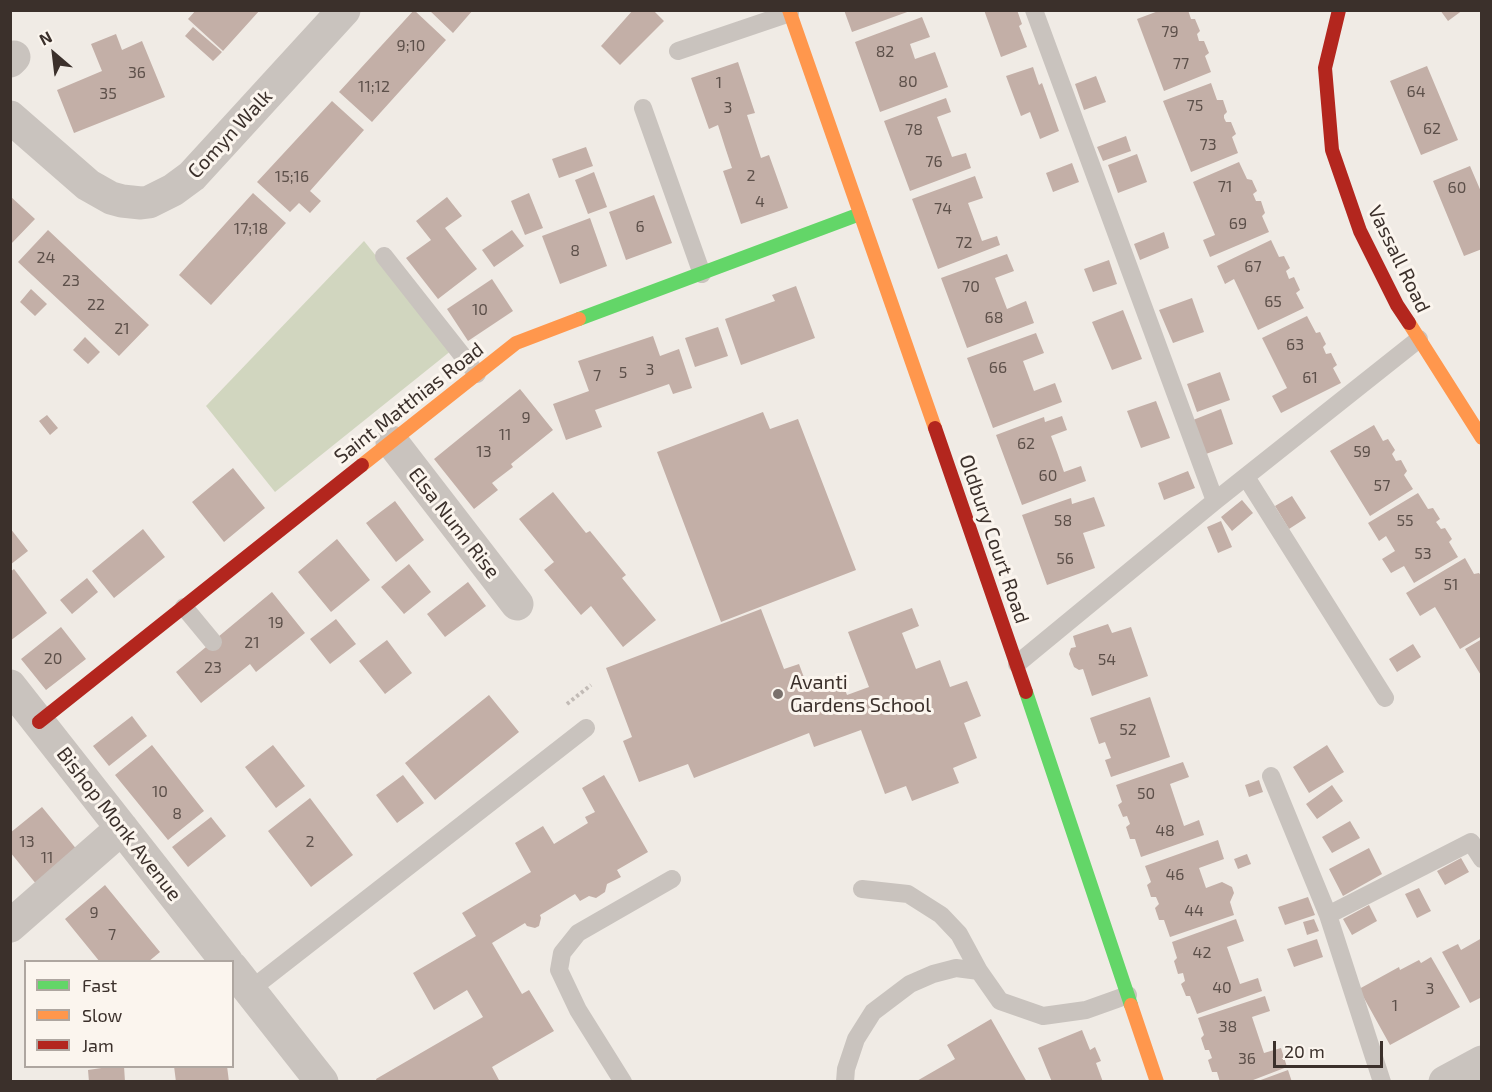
<!DOCTYPE html>
<style>
body{margin:0}
#map{position:relative;width:1492px;height:1092px;overflow:hidden;background:#f0ebe5;font-family:"Exo 2",sans-serif}
canvas{display:block}
.frame{position:absolute;inset:0;border:12px solid #3b302b;pointer-events:none}
.legend{position:absolute;left:24px;top:960px;width:210px;height:108px;box-sizing:border-box;background:#fbf5ee;border:2px solid #aea6a0;margin:0;padding:8px 10px;list-style:none;font-size:18px;color:#3b302b}
.legend li{display:flex;align-items:center;gap:12px;height:30px}
.legend b{width:30px;border:2px solid #aea6a0}
.north{position:absolute;left:24px;top:24px;width:60px;height:60px;-webkit-text-stroke:4px #fbf5ee;paint-order:stroke;rotate:332deg;font-size:16px;font-weight:700;line-height:24px;text-align:center;color:#3b302b}
.north::after{content:'';display:block;margin:auto;width:21px;height:27px;background:#3b302b;clip-path:polygon(50% 0,100% 100%,50% 72%,0 100%)}
.scale{position:absolute;left:1273px;top:1041px;width:110px;height:27px;box-sizing:border-box;border:3px solid #3b302b;border-top:0;padding-left:8px;font-size:18px;line-height:21px;white-space:nowrap;color:#3b302b;-webkit-text-stroke:4px #fbf5ee;paint-order:stroke}
</style>
<div id="map">
<canvas width="1492" height="1092"></canvas>
<div class="frame"></div>
<ul class="legend">
<li><b style="height:8px;background:#63d668"></b>Fast</li>
<li><b style="height:8px;background:#ff974d"></b>Slow</li>
<li><b style="height:8px;background:#b3261e"></b>Jam</li>
</ul>
<div class="north">N</div>
<div class="scale">20 m</div>
</div>
<script>
const ctx = document.querySelector('canvas').getContext('2d');
ctx.lineJoin = 'round';
function fill(path, color) {
  ctx.fillStyle = color;
  ctx.fill(path, 'evenodd');
}
function poly(rows) {
  const path = new Path2D();
  for (const r of rows) {
    path.moveTo(r[0], r[1]);
    for (let i = 2; i < r.length; i += 2) path.lineTo(r[i], r[i + 1]);
  }
  return path;
}
function trace(path, color, width, dash) {
  ctx.strokeStyle = color;
  ctx.lineWidth = width;
  ctx.lineCap = dash ? 'butt' : 'round';
  ctx.setLineDash(dash || []);
  ctx.stroke(path);
}
function label(font, color, halo, rows, align = 'center') {
  ctx.font = font + ' "Exo 2",sans-serif';
  ctx.lineWidth = 6;
  ctx.setLineDash([]);
  ctx.textBaseline = 'middle';
  ctx.strokeStyle = halo;
  ctx.fillStyle = color;
  for (const [text, x, y, turn = 0] of rows) {
    ctx.save();
    ctx.translate(x, y);
    ctx.rotate((+turn || 0) * Math.PI / 180);
    ctx.textAlign = isNaN(turn) ? turn : align;
    if (halo) ctx.strokeText(text, 0, 0);
    ctx.fillText(text, 0, 0);
    ctx.restore();
  }
}
fill(poly([
 [364,241,452,350,275,492,206,406]
]), '#d1d6bf');
fill(poly([
 [196,10,260,10,223,51,188,19],
 [414,10,446,40,372,122,339,92],
 [429,10,473,10,453,33],
 [633,10,653,10,664,21,620,65,601,46],
 [844,10,910,10,910,11,852,32],
 [984,10,1017,10,1022,24,1019,26,1027,47,1001,57],
 [1161,10,1188,10,1191,19,1195,19,1200,31,1197,34,1199,41,1204,41,1209,53,1205,56,1211,72,1164,91,1137,19],
 [1440,10,1463,10,1448,21],
 [922,17,930,37,910,44,915,59,935,52,948,87,880,112,855,42],
 [193,27,222,52,213,61,185,36],
 [116,34,122,50,142,41,165,97,74,133,57,90,102,71,91,44],
 [738,62,755,113,747,115,761,158,769,155,788,208,741,224,723,171,732,168,725,147,718,125,709,129,691,78],
 [1427,66,1458,140,1421,155,1390,81],
 [1033,67,1039,85,1042,83,1059,131,1040,139,1030,112,1021,116,1006,76],
 [1096,76,1106,102,1084,110,1075,84],
 [1211,83,1217,100,1223,100,1227,112,1224,115,1224,118,1226,122,1231,122,1236,134,1232,137,1238,153,1191,172,1163,101],
 [946,98,951,112,937,117,952,157,966,153,971,168,910,191,884,121],
 [332,101,364,130,310,191,321,201,310,213,299,203,290,212,257,182],
 [1126,136,1131,151,1103,161,1097,147],
 [586,147,593,166,559,178,552,159],
 [1137,154,1147,182,1118,193,1108,165],
 [1239,162,1247,179,1252,180,1257,191,1253,194,1256,201,1261,201,1265,213,1262,216,1269,232,1210,257,1203,240,1215,235,1193,182],
 [1072,163,1079,182,1053,192,1046,173],
 [1470,166,1482,194,1482,249,1464,256,1433,181],
 [594,172,607,207,588,214,575,180],
 [975,176,983,198,968,203,982,241,997,236,1000,245,938,269,912,199],
 [253,193,286,223,211,305,179,275],
 [529,193,543,228,525,235,511,201],
 [654,195,672,243,626,260,609,212],
 [10,196,35,219,10,245],
 [447,197,462,216,445,228,477,269,438,299,406,258,431,240,416,221],
 [590,218,607,266,560,284,542,236],
 [48,230,149,325,119,356,18,262],
 [512,230,524,246,494,267,482,250],
 [1164,232,1169,248,1140,260,1134,244],
 [1271,240,1279,257,1284,256,1290,268,1286,271,1289,279,1294,277,1300,290,1296,293,1304,308,1258,330,1234,279,1225,284,1217,266],
 [1007,254,1014,271,995,278,1007,309,1026,301,1034,323,967,348,941,278],
 [1109,260,1117,284,1093,292,1084,269],
 [492,279,513,311,468,341,447,309],
 [796,286,815,338,741,365,725,319,775,301,772,295],
 [31,289,47,304,35,316,20,302],
 [1192,298,1204,332,1173,343,1159,310],
 [1123,310,1142,359,1112,370,1092,322],
 [1307,316,1316,333,1320,332,1326,344,1323,347,1326,354,1331,353,1337,365,1333,368,1341,383,1281,413,1272,396,1287,388,1262,338],
 [718,327,728,356,695,367,685,338],
 [1036,333,1044,353,1023,361,1034,391,1055,383,1062,402,993,428,967,358],
 [653,336,660,356,679,349,692,388,673,394,669,384,595,410,602,427,566,440,553,404,589,391,578,361],
 [85,337,100,352,88,364,73,350],
 [1220,372,1230,400,1197,412,1187,384],
 [520,389,553,430,511,464,513,467,492,483,498,490,474,509,434,459],
 [1156,401,1170,438,1141,448,1127,411],
 [1221,409,1233,444,1206,454,1193,420],
 [763,412,770,429,798,419,856,570,721,622,657,452],
 [47,415,58,428,50,435,39,421],
 [1062,416,1067,430,1051,436,1057,452,1064,472,1081,466,1086,481,1022,505,996,435,1044,417,1045,422],
 [1374,425,1383,441,1388,439,1395,450,1392,454,1396,461,1401,460,1407,471,1404,475,1413,489,1370,516,1330,451],
 [233,468,265,508,224,542,192,502],
 [1188,471,1195,488,1164,500,1158,483],
 [553,492,586,533,590,531,626,575,622,578,656,620,623,647,591,606,581,615,544,570,554,562,519,519],
 [1418,493,1428,509,1433,508,1440,519,1436,522,1441,529,1445,528,1452,539,1449,542,1458,557,1414,583,1404,566,1391,573,1382,559,1395,551,1386,536,1379,541,1368,523],
 [1292,496,1306,518,1289,529,1275,506],
 [1094,497,1105,526,1083,533,1095,568,1047,585,1022,515,1071,498,1072,504],
 [1242,500,1253,513,1232,531,1221,517],
 [395,501,424,540,396,562,366,523],
 [1221,521,1232,547,1218,553,1207,527],
 [10,528,28,551,10,565],
 [143,529,165,557,114,598,92,571],
 [337,539,370,580,331,612,298,572],
 [1465,558,1474,574,1479,573,1482,577,1482,636,1460,649,1435,607,1420,616,1406,593],
 [409,564,431,592,404,614,381,587],
 [14,569,47,613,10,641,10,572],
 [87,578,98,592,72,614,60,600],
 [468,582,486,606,445,637,427,614],
 [272,592,305,633,256,672,250,664,201,703,176,672],
 [912,608,919,626,902,633,916,669,940,660,950,687,967,681,981,716,964,723,977,758,953,768,959,783,912,801,906,786,885,794,861,730,814,747,809,733,694,778,688,764,639,782,623,741,632,737,606,668,761,609,784,669,799,664,809,691,841,679,847,695,869,687,848,632],
 [336,619,356,644,330,664,310,639],
 [1108,624,1112,633,1131,627,1148,676,1092,696,1083,669,1079,670,1074,667,1069,654,1071,648,1076,647,1073,636],
 [61,627,86,659,46,690,21,659],
 [1482,639,1482,677,1465,649],
 [387,640,412,673,385,694,359,661],
 [1413,644,1421,657,1397,672,1389,659],
 [489,695,519,732,435,800,405,763],
 [1150,697,1170,757,1111,777,1105,760,1111,758,1105,742,1099,744,1090,718],
 [132,716,147,736,109,766,93,746],
 [152,745,204,811,168,840,115,775],
 [273,745,305,786,276,808,245,767],
 [1327,745,1344,772,1309,793,1293,767],
 [1183,762,1189,777,1170,784,1184,826,1199,820,1204,835,1141,857,1135,839,1130,839,1126,827,1130,824,1127,816,1123,817,1118,805,1122,802,1116,785],
 [403,775,424,803,397,823,376,795],
 [604,775,648,852,617,870,621,877,607,884,605,892,596,898,589,896,580,901,575,894,540,915,541,918,539,926,535,928,527,926,525,923,492,943,522,994,529,990,554,1031,492,1067,500,1082,377,1082,376,1079,483,1017,467,990,434,1010,413,973,476,936,462,913,531,872,515,843,543,826,554,844,588,823,585,817,595,812,582,788],
 [1259,780,1263,792,1249,797,1245,785],
 [1332,785,1343,801,1317,819,1306,804],
 [310,798,353,855,311,887,268,831],
 [42,807,78,851,37,885,10,852,10,833],
 [211,817,226,836,188,867,172,847],
 [1350,821,1360,838,1332,853,1322,837],
 [1218,840,1224,859,1199,868,1206,888,1222,882,1232,887,1234,893,1230,902,1234,915,1170,937,1164,920,1159,920,1155,908,1159,904,1156,897,1151,897,1147,885,1151,882,1145,866],
 [1369,848,1382,874,1343,896,1329,869],
 [1247,854,1251,864,1238,869,1234,859],
 [1461,858,1469,872,1445,885,1437,871],
 [105,885,160,952,148,962,100,962,65,919],
 [1419,888,1431,911,1417,918,1405,894],
 [1308,897,1315,915,1285,925,1278,907],
 [1369,905,1377,921,1352,935,1343,919],
 [1236,919,1244,941,1227,947,1240,984,1258,978,1262,991,1197,1014,1190,996,1186,996,1181,984,1185,981,1183,973,1178,974,1174,961,1177,958,1172,942],
 [1314,919,1319,931,1307,935,1303,922],
 [1482,938,1482,997,1470,1003,1442,952,1458,944,1461,950],
 [1317,939,1323,957,1294,967,1287,949],
 [1431,957,1460,1007,1390,1045,1359,989,1399,967,1400,970,1419,960,1421,963],
 [1265,996,1270,1011,1252,1017,1264,1053,1281,1048,1287,1067,1248,1082,1220,1082,1217,1072,1212,1072,1208,1060,1212,1058,1209,1050,1205,1050,1201,1038,1204,1035,1198,1018],
 [991,1019,1027,1082,915,1082,955,1059,947,1045],
 [1082,1030,1090,1050,1095,1047,1101,1061,1096,1063,1103,1082,1052,1082,1038,1048],
 [115,1066,124,1066,125,1082,89,1082,88,1070],
 [174,1066,227,1066,229,1082,176,1082],
 [1288,1070,1292,1082,1258,1082,1258,1081]
]), '#c3afa7');
trace(poly([
 [567,704,591,685]
]), '#c2bbb6', 4, [3, 3]);
trace(poly([
 [1034,10,1215,501],
 [678,51,790,13],
 [643,108,702,274],
 [384,256,477,374],
 [1246,477,1385,698],
 [184,607,213,642],
 [1017,664,1215,501,1419,339],
 [1271,776,1328,915,1382,1082],
 [862,889,908,894,941,915,959,934,979,971,1000,1001,1043,1016,1086,1010,1128,995],
 [1328,915,1471,842,1482,859],
 [250,990,586,728],
 [623,1082,578,1010,559,970,562,953,578,933,672,879],
 [845,1082,846,1069,856,1039,873,1012,910,984,933,974,956,968,979,971]
]), '#c9c3be', 18);
trace(poly([
 [10,61,14,57],
 [10,117,88,185,111,198,122,201,141,203,149,202,173,190,192,176,344,10],
 [392,442,517,604],
 [10,686,227,962],
 [10,926,122,828],
 [232,968,322,1082],
 [1445,1082,1482,1062]
]), '#c9c3be', 33);
trace(poly([
 [579,319,860,214],
 [1026,692,1131,1005]
]), '#63d668', 14);
trace(poly([
 [789,10,935,428],
 [1409,323,1482,438],
 [362,465,516,343,579,319],
 [1131,1005,1157,1082]
]), '#ff974d', 14);
trace(poly([
 [1339,10,1325,68,1332,150,1360,231,1397,305,1409,323],
 [935,428,1026,692],
 [39,722,362,465]
]), '#b3261e', 14);
for (const [x, y, r, color] of [
 [778,694,6,"#7a716c"]
]) {
  const dot = new Path2D();
  dot.arc(x, y, r, 0, 2 * Math.PI);
  ctx.fillStyle = color;
  ctx.fill(dot);
  trace(dot, '#fbf5ee', 2);
}
label('16px', '#5d504a', null, [
 ["79",1170,32],
 ["9;10",411,46],
 ["82",885,52],
 ["77",1181,64],
 ["36",137,73],
 ["80",908,82],
 ["1",719,83],
 ["11;12",374,87],
 ["64",1416,92],
 ["35",108,94],
 ["75",1195,106],
 ["3",728,108],
 ["62",1432,129],
 ["78",914,130],
 ["73",1208,145],
 ["76",934,162],
 ["2",751,176],
 ["15;16",292,177],
 ["71",1225,187],
 ["60",1457,188],
 ["4",760,202],
 ["74",943,209],
 ["69",1238,224],
 ["6",640,227],
 ["17;18",251,229],
 ["72",964,243],
 ["8",575,251],
 ["24",46,258],
 ["67",1253,267],
 ["23",71,281],
 ["70",971,287],
 ["65",1273,302],
 ["22",96,305],
 ["10",480,310],
 ["68",994,318],
 ["21",122,329],
 ["63",1295,345],
 ["66",998,368],
 ["3",650,370],
 ["5",623,373],
 ["7",597,376],
 ["61",1310,378],
 ["9",526,418],
 ["11",505,435],
 ["62",1026,444],
 ["13",484,452],
 ["59",1362,452],
 ["60",1048,476],
 ["57",1382,486],
 ["58",1063,521],
 ["55",1405,521],
 ["53",1423,554],
 ["56",1065,559],
 ["51",1451,585],
 ["19",276,623],
 ["21",252,643],
 ["20",53,659],
 ["54",1107,660],
 ["23",213,668],
 ["52",1128,730],
 ["10",160,792],
 ["50",1146,794],
 ["8",177,814],
 ["48",1165,831],
 ["13",27,842],
 ["2",310,842],
 ["11",47,858],
 ["46",1175,875],
 ["44",1194,911],
 ["9",94,913],
 ["7",112,935],
 ["42",1202,953],
 ["40",1222,988],
 ["3",1430,989],
 ["1",1395,1006],
 ["38",1228,1027],
 ["36",1247,1059]
]);
label('20px', '#3b302b', '#fbf5ee', [
 ["Comyn Walk",230,134,-47],
 ["Vassall Road",1399,259,64],
 ["Saint Matthias Road",409,403,-38],
 ["Elsa Nunn Rise",454,523,52],
 ["Oldbury Court Road",994,539,71],
 ["Bishop Monk Avenue",119,824,52]
]);
label('20px', '#3b302b', '#fbf5ee', [
 ["Avanti",790,682],
 ["Gardens School",790,705]
], 'left');
</script>
